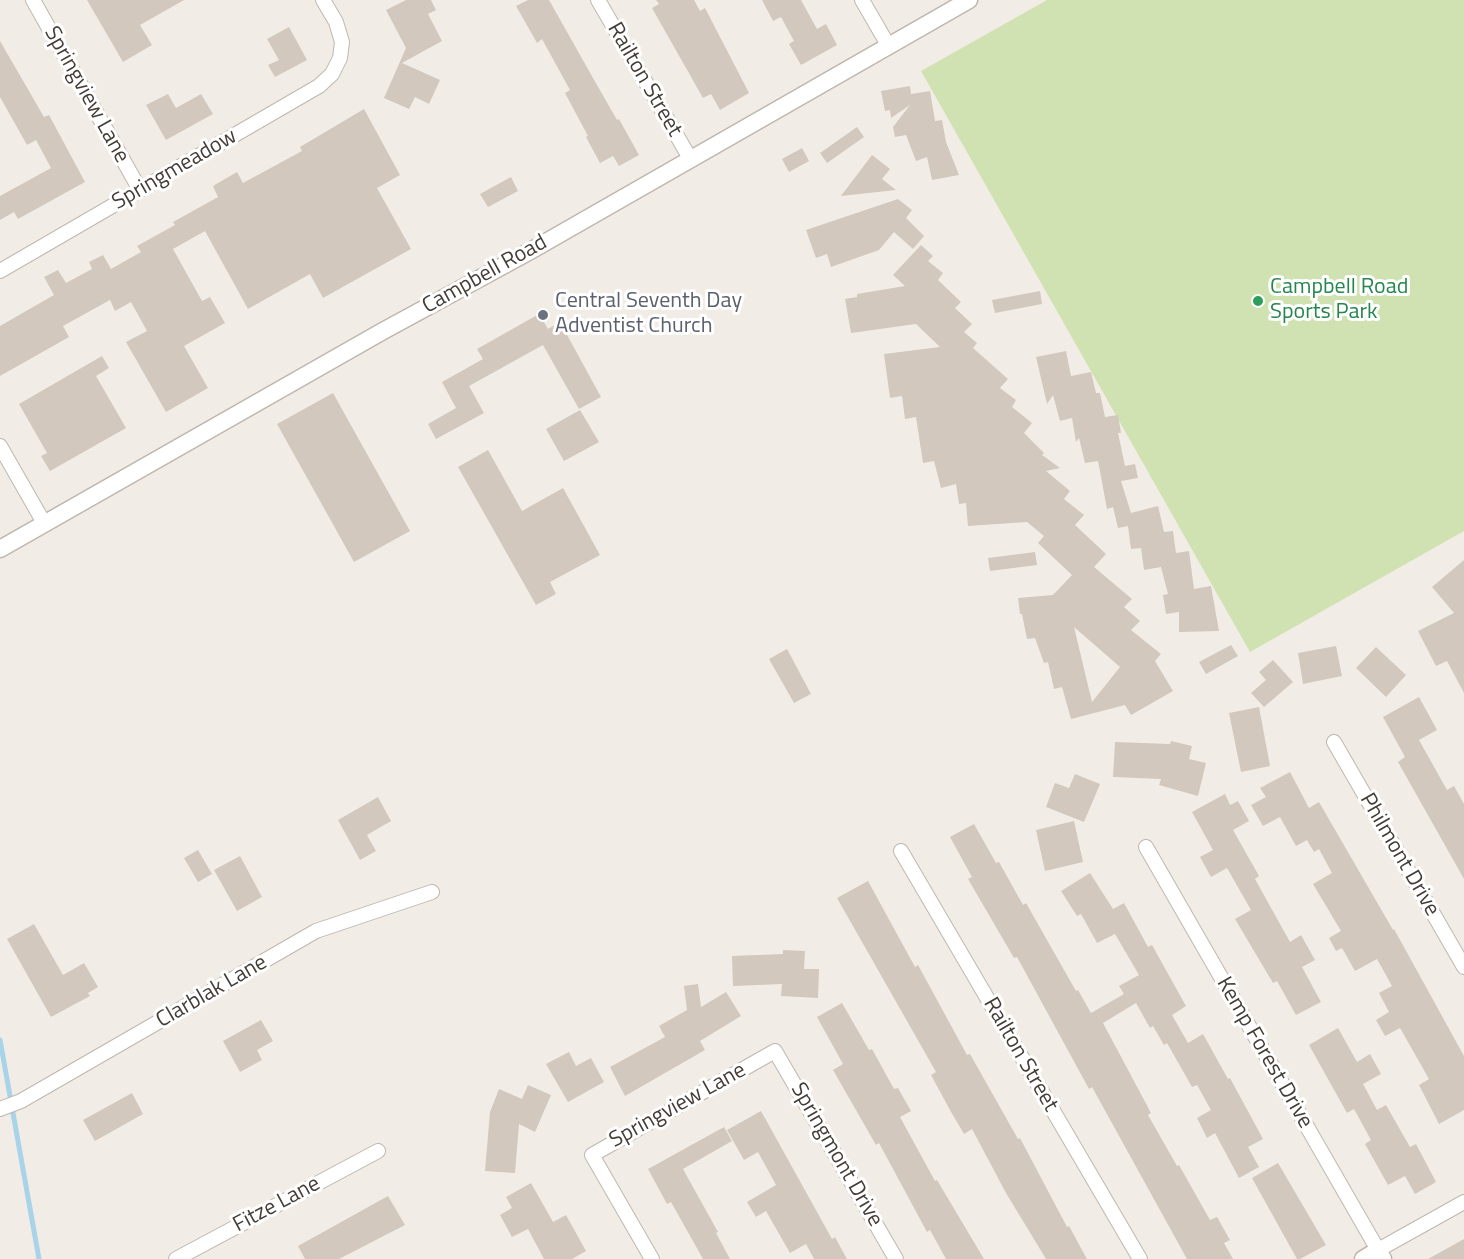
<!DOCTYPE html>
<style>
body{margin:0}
canvas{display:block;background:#f1ede6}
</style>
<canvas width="1464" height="1259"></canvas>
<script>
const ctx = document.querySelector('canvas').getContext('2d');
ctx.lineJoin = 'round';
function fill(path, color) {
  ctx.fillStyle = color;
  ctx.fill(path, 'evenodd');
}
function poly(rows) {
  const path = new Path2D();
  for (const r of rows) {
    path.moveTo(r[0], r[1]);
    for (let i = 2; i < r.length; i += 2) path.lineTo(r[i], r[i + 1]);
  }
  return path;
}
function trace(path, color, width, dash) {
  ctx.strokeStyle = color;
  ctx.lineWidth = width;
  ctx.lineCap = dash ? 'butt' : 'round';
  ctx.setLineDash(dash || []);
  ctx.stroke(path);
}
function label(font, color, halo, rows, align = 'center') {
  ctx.font = font + ' "Titillium Web",sans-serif';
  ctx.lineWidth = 6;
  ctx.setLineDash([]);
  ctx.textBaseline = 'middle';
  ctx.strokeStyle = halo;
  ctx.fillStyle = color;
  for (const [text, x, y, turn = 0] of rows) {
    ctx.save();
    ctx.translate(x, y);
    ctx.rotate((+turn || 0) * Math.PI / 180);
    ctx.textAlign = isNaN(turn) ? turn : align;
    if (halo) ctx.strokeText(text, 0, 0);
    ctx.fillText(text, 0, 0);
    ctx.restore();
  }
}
fill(poly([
 [1047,0,1464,0,1464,531,1250,652,921,71]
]), '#d0e2b2');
trace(poly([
 [0,1040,39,1259]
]), '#a8d3e9', 5);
fill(poly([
 [87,0,184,0,140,25,152,45,123,62],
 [406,0,431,0,436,10,428,14,442,41,402,63,440,80,429,104,415,97,409,109,384,98,406,48,386,10],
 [528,0,549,0,593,78,617,120,619,119,639,155,619,166,613,156,600,163,586,137,588,136,565,93,570,90,542,39,537,43,516,6],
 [656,0,694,0,700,11,705,8,749,93,720,110,711,94,703,98,652,8,659,4],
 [762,0,801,0,817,29,826,24,837,45,801,65,789,44,794,41,781,17,773,21],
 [289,27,307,60,275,77,268,65,279,60,267,39],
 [0,41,44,117,49,115,85,182,18,219,14,212,0,220,0,196,51,168,36,140,27,145,0,97],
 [910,86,911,94,930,91,935,121,942,120,946,142,959,175,932,180,927,157,916,161,906,135,895,137,893,127,910,105,891,118,890,110,885,111,881,91],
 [168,94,176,108,201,94,213,114,166,140,146,105],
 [364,109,400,175,377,188,411,249,323,298,310,274,248,309,205,231,173,249,202,301,210,297,225,323,184,346,208,388,166,412,126,342,147,331,131,302,115,311,110,300,63,326,69,337,0,376,0,326,54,295,44,277,58,270,66,283,92,269,89,262,103,255,111,269,141,252,137,246,175,225,173,222,218,197,213,186,237,172,243,183,302,151,300,147],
 [857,127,864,137,827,163,820,153],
 [802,148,809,161,789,172,782,159],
 [872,155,890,169,882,179,896,190,841,196],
 [511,177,518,191,488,207,480,194],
 [898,199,912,210,906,218,924,236,913,249,894,232,879,250,831,267,827,254,816,258,806,230],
 [921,245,933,256,928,261,943,273,938,280,961,302,955,308,972,324,964,332,977,343,973,348,1008,379,1000,388,1016,400,1012,407,1032,423,1024,433,1044,453,1042,455,1060,468,1046,471,1070,491,1064,499,1084,515,1075,525,1106,554,1094,567,1132,599,1124,607,1140,621,1131,630,1161,654,1155,661,1173,691,1131,715,1125,705,1071,719,1062,687,1054,689,1048,662,1044,663,1035,638,1027,639,1022,614,1020,614,1018,598,1053,595,1072,575,1038,543,1044,536,1027,522,968,526,966,503,959,504,956,484,941,488,934,461,923,463,916,417,905,419,902,396,890,398,884,354,940,347,916,324,851,333,845,299,857,297,857,294,905,286,893,275],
 [1074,627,1120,667,1092,702],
 [1040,291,1042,304,995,313,992,300],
 [539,314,548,329,560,322,601,397,579,409,543,345,469,386,484,413,436,439,428,424,456,408,442,382,483,359,477,349],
 [1066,351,1071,376,1091,372,1096,393,1100,393,1105,417,1118,415,1121,433,1118,433,1125,466,1135,464,1138,478,1121,481,1131,513,1158,506,1164,532,1173,531,1176,553,1189,551,1194,589,1211,586,1219,631,1179,632,1179,612,1166,614,1163,595,1168,594,1161,567,1144,570,1141,548,1131,549,1128,526,1118,528,1113,507,1107,509,1098,461,1085,463,1079,438,1076,442,1072,418,1060,421,1053,395,1047,404,1036,357],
 [102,356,109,368,96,376,126,428,50,471,41,456,47,453,19,404],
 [333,393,410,531,354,562,277,424],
 [580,410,599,442,564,461,546,429],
 [488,450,522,511,563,488,600,555,550,582,556,594,536,605,458,467],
 [1035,552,1037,565,990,571,988,558],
 [1464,560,1464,693,1447,661,1436,666,1418,631,1454,613,1432,587],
 [1231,645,1238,656,1206,674,1199,662],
 [1336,646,1342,676,1303,684,1298,653],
 [1376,647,1406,675,1386,697,1356,668],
 [787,649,811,694,794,703,769,659],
 [1273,660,1293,682,1264,707,1251,693,1266,680,1259,672],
 [1419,697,1437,730,1419,740,1447,790,1454,786,1464,804,1464,879,1398,762,1405,757,1383,717],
 [1259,707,1270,766,1241,772,1229,713],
 [1171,741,1192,746,1189,759,1206,763,1198,796,1159,785,1161,779,1113,777,1115,742,1170,744],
 [1290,772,1309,808,1319,802,1393,930,1394,929,1464,1056,1464,1110,1439,1124,1419,1085,1429,1079,1400,1028,1385,1036,1376,1020,1389,1012,1379,993,1392,986,1377,959,1355,971,1342,948,1336,951,1329,938,1341,931,1313,884,1332,873,1319,849,1314,852,1307,840,1296,846,1280,817,1263,826,1251,805,1266,797,1260,788],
 [1075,774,1100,784,1084,822,1046,807,1055,783,1069,788],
 [1225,794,1230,805,1238,801,1249,821,1233,830,1259,876,1255,879,1290,942,1301,935,1315,960,1302,967,1321,1002,1296,1015,1277,981,1273,983,1235,919,1251,910,1227,868,1211,877,1200,857,1213,850,1192,812],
 [378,797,391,821,367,835,376,851,360,860,338,820],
 [1074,821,1083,862,1045,871,1036,830],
 [974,824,996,863,999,862,1023,905,1026,903,1076,991,1078,990,1091,1013,1124,994,1119,986,1139,975,1115,934,1097,943,1081,914,1077,916,1061,891,1090,873,1113,909,1124,903,1148,947,1152,945,1186,1006,1172,1015,1188,1043,1203,1034,1228,1079,1230,1078,1263,1139,1248,1147,1259,1167,1239,1178,1215,1133,1207,1138,1197,1118,1211,1110,1197,1085,1192,1087,1167,1043,1164,1045,1153,1026,1150,1028,1136,1003,1103,1023,1151,1113,1148,1115,1177,1166,1179,1165,1210,1220,1217,1217,1230,1240,1224,1243,1233,1259,1187,1259,1092,1087,1089,1089,1017,957,1014,958,968,879,972,877,950,837],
 [198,850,212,874,198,882,184,858],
 [240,856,262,897,237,911,214,870],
 [868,881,915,967,918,965,967,1055,970,1054,1018,1139,1020,1138,1067,1227,1069,1226,1087,1259,1046,1259,1006,1193,972,1129,964,1134,950,1110,931,1075,936,1072,837,898],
 [34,924,63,975,84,963,98,987,88,993,90,996,51,1017,7,939],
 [783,950,805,951,804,969,819,969,818,998,781,996,782,984,733,986,732,956,783,954],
 [698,984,701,1007,726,992,741,1016,700,1041,705,1050,625,1096,610,1067,665,1037,659,1026,687,1010,684,986],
 [842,1003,869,1050,872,1049,894,1089,898,1088,911,1111,900,1117,935,1181,937,1180,984,1259,946,1259,930,1230,927,1232,879,1143,876,1145,833,1070,843,1064,817,1017],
 [261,1020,273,1041,257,1050,262,1060,240,1072,223,1041],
 [1338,1028,1357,1062,1370,1054,1381,1074,1363,1084,1377,1110,1386,1105,1410,1147,1416,1144,1436,1182,1415,1194,1405,1176,1388,1185,1365,1144,1371,1140,1354,1109,1347,1113,1309,1045],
 [569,1052,576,1066,591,1058,604,1082,568,1102,546,1064],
 [528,1085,551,1095,535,1132,519,1124,515,1173,485,1171,490,1112,499,1089,522,1099],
 [132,1093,143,1114,95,1141,83,1120],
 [761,1111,832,1239,835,1237,847,1259,814,1259,806,1244,790,1253,766,1211,756,1217,747,1202,776,1185,758,1152,744,1160,727,1130],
 [724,1127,732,1141,683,1169,718,1232,716,1233,730,1259,703,1259,671,1202,667,1204,648,1169],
 [1278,1163,1326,1245,1300,1259,1297,1259,1252,1178],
 [531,1183,553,1222,566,1215,586,1251,572,1259,544,1259,528,1229,512,1237,500,1215,512,1208,506,1197],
 [388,1196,405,1225,339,1259,305,1259,298,1246],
 [1464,1239,1464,1259,1428,1259]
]), '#d2c8bd');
const minor = poly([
 [33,0,140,190],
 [598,0,691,160],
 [862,0,888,45],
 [0,271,319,86,332,74,340,58,342,42,336,22,323,0],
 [0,446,44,523],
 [1334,742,1464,967],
 [1146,847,1378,1250,1464,1202],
 [901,851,1140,1259],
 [0,1109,21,1101,316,931,432,892],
 [176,1259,378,1151],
 [652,1259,592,1155,775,1051,896,1259]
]);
const tertiary = poly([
 [0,549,383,331,532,250,969,0],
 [1363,1259,1378,1250,1383,1259]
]);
trace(minor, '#bfb7ad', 16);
trace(tertiary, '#bfb7ad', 19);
trace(minor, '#fff', 14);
trace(tertiary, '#fff', 16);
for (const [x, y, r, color] of [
 [1258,301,6,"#2e9e5b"],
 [543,315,6,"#6b7280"]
]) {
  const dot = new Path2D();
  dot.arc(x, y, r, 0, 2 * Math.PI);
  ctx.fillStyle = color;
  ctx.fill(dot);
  trace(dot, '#fff', 2);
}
label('22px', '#433d36', '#fff', [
 ["Railton Street",644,80,60],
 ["Springview Lane",86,95,61],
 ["Springmeadow",175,170,-30],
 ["Campbell Road",485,275,-29],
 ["Philmont Drive",1399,855,60],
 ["Clarblak Lane",212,992,-30],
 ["Kemp Forest Drive",1264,1053,60],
 ["Railton Street",1020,1055,60],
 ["Springview Lane",678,1106,-29],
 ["Springmont Drive",836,1155,60],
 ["Fitze Lane",277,1205,-28]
]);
label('22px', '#27864d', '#fff', [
 ["Campbell Road",1270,288],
 ["Sports Park",1270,313]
], 'left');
label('22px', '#5b616d', '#fff', [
 ["Central Seventh Day",555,302],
 ["Adventist Church",555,327]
], 'left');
</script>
